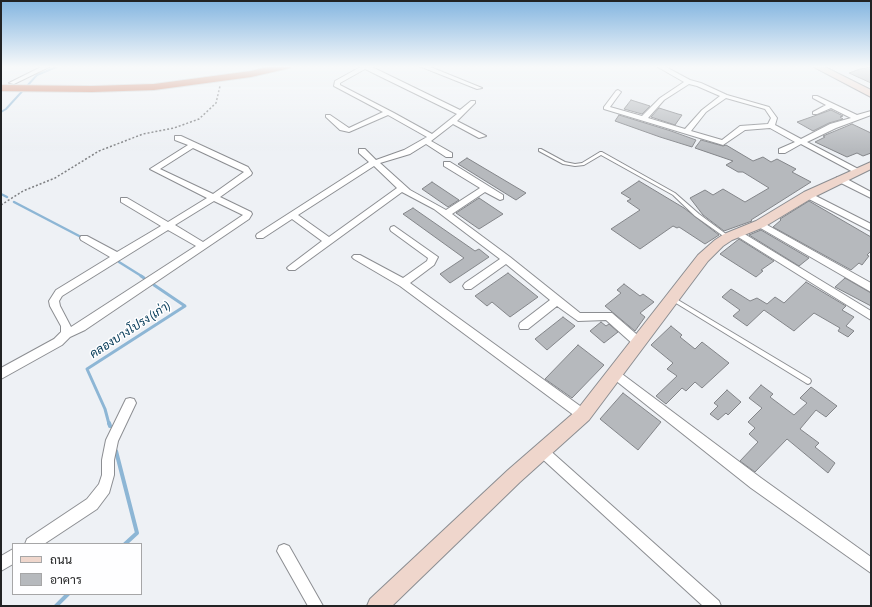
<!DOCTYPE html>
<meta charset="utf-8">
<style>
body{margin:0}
#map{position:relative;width:872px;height:607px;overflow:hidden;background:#eef1f5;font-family:"Asap Condensed",Sarabun,sans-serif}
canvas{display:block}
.frame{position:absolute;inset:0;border:2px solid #222324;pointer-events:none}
.legend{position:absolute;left:12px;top:543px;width:130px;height:52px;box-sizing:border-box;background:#fefeff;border:1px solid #a6a6a7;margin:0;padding:5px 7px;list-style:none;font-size:12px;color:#222324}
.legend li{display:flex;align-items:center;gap:8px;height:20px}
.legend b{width:20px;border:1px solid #a6a6a7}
</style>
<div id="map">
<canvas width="872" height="607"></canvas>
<div class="frame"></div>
<ul class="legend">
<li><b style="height:5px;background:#efd6cc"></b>ถนน</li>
<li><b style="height:11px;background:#b6b9bd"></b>อาคาร</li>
</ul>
</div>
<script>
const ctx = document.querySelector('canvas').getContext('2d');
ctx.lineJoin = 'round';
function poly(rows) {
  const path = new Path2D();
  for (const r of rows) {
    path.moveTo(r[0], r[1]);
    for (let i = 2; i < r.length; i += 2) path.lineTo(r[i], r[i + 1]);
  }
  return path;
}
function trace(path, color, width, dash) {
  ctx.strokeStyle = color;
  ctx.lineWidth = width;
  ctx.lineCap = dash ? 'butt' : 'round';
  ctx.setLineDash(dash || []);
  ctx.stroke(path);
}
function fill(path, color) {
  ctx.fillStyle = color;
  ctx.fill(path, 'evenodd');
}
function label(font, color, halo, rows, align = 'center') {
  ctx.font = font + ' "Asap Condensed",Sarabun,sans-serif';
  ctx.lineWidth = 3;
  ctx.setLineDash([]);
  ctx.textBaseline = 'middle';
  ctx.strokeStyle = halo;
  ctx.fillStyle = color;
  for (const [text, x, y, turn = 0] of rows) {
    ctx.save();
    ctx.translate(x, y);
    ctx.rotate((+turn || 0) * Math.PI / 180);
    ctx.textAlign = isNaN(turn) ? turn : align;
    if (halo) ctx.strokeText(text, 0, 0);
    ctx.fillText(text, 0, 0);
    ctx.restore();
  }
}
trace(poly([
 [1,112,6,109,37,75,59,66]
]), '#8db6d5', 2);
trace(poly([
 [1,194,7,197],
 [14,202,83,238],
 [119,262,143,277]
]), '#8db6d5', 2.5);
trace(poly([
 [141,276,144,278],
 [109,424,105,409,87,369,185,306,154,285]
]), '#8db6d5', 3);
trace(poly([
 [109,423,110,426],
 [116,451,137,533,125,544],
 [56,606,68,594]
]), '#8db6d5', 4);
const building = poly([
 [871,67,871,83,849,73,860,69,871,67],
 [631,100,650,106,642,114,624,109,631,100],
 [659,108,678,114,682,115,675,125,651,117,659,108],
 [831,110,843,116,840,117,843,119,829,123,813,131,797,122,831,110],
 [619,115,671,131,696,140,692,147,660,137,615,121,619,115],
 [852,124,871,133,871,153,863,156,857,153,847,157,815,142,825,137,823,136,852,124],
 [701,140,723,146,726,145,753,161,763,157,771,162,777,159,796,169,792,172,811,182,751,220,752,221,724,231,703,215,690,198,705,190,713,195,723,189,745,202,769,188,743,172,738,172,726,165,733,161,695,148,701,140],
 [467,158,526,193,516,200,458,164,467,158],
 [639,181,684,208,719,235,705,244,679,227,677,228,673,226,640,249,611,229,640,210,627,201,631,199,621,193,639,181],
 [432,182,459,200,448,207,422,189,432,182],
 [479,198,503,214,479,229,456,213,479,198],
 [809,201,871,237,871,251,867,255,869,256,862,265,859,263,851,270,773,227,781,220,780,219,809,201],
 [413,208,475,251,479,249,489,257,450,283,440,274,464,258,403,214,413,208],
 [761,230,809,258,799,266,749,235,761,230],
 [739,239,774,261,761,270,763,271,756,277,720,254,739,239],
 [508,273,538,297,510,317,492,302,487,306,475,296,508,273],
 [845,278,871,293,871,306,835,287,845,278],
 [806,282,846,306,842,310,854,317,846,326,854,331,848,337,838,331,840,328,814,313,794,331,764,310,747,326,733,316,740,310,722,297,731,289,750,301,757,298,767,304,775,297,784,303,806,282],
 [624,284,640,296,643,294,654,302,640,313,645,317,635,331,605,306,621,293,617,290,624,284],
 [563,317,575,326,547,350,535,339,563,317],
 [601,322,606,326,609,324,618,332,604,343,590,331,601,322],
 [671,326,682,335,680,337,695,349,702,342,729,363,702,388,695,382,686,391,682,388,666,404,656,396,677,376,667,369,673,363,651,345,671,326],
 [578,345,604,365,572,398,545,379,578,345],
 [761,385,773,394,770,397,794,415,807,403,800,398,811,387,837,406,826,417,816,410,800,429,819,443,815,447,835,463,828,473,787,439,755,472,740,461,758,442,749,434,755,428,748,422,762,408,749,398,761,385],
 [727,390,741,402,728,415,726,413,718,420,710,414,718,406,714,403,727,390],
 [623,393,661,422,638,450,600,419,623,393]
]);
fill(building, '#b6b9bd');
trace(building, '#838589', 1);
const lane = poly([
 [539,149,541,149,565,162,575,164,582,163,600,152,602,152,675,193,699,214,730,237,730,238,726,238,695,216,673,195,601,155,584,165,575,166,563,164,539,151,539,149],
 [673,297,810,379,811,381,810,383,808,384,806,383,671,300,671,298,673,297]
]);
const street = poly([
 [43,66,51,66,14,84,9,83,43,66],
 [362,66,370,66,460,110,471,101,475,101,475,103,457,121,486,136,479,138,453,124,431,141,452,153,452,157,446,157,426,144,410,154,380,163,410,190,446,210,480,188,444,166,444,162,450,162,503,195,503,199,500,200,485,192,452,214,510,257,580,313,612,313,642,339,643,342,642,345,638,346,634,345,606,320,578,321,557,306,528,329,520,329,519,326,520,323,550,300,506,264,471,289,465,289,463,286,465,283,500,259,434,209,402,192,295,270,289,270,287,268,289,266,322,241,292,219,263,238,257,238,256,236,257,234,369,162,359,153,359,149,365,149,376,160,404,150,427,137,388,115,349,132,340,130,326,117,326,115,330,115,349,128,383,112,334,86,335,81,362,66],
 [365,69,457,114,432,134,394,113,340,85,340,83,365,69],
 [374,166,397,188,329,237,298,215,374,166],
 [419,66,428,66,482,88,477,89,419,66],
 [656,66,664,66,690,80,701,83,727,95,769,107,777,118,775,125,801,139,830,124,851,118,831,108,817,114,813,114,813,112,826,105,813,98,813,96,817,96,857,115,871,111,871,115,836,128,807,142,862,171,861,173,855,173,801,144,785,153,779,153,779,149,795,142,770,128,745,130,723,145,604,109,604,107,616,91,618,90,621,92,610,107,642,116,660,98,684,82,656,66],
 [689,84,697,86,720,96,702,110,685,129,648,118,664,100,689,84],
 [726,98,765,109,771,118,768,124,740,126,722,140,691,131,706,112,726,98],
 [175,136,181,136,248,167,252,173,251,175,220,197,251,212,252,214,249,219,85,330,70,337,62,345,1,379,1,368,54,339,61,332,61,326,50,306,49,301,56,290,110,257,81,240,80,238,81,236,87,236,117,252,161,226,121,202,121,198,127,198,168,222,207,198,150,169,188,145,175,140,175,136],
 [193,148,242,171,244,172,213,194,160,169,193,148],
 [214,201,243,215,203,242,175,225,214,201],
 [168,230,196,246,71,327,60,306,59,301,62,296,168,230],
 [837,177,843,177,871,192,871,198,837,181,837,177],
 [808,192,871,224,871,231,805,197,805,193,808,192],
 [760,221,871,283,871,292,757,226,756,224,760,221],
 [394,226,438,257,434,265,410,283,587,411,589,415,587,419,583,421,579,419,400,286,354,259,352,257,354,255,360,255,403,278,427,261,428,258,391,231,390,229,391,227,394,226],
 [738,230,871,311,871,320,735,235,734,233,738,230],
 [614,368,761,478,871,557,871,573,751,488,610,376,608,373,610,370,614,368],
 [130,398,134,399,136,403,118,441,114,460,114,475,109,493,97,509,44,544,25,544,27,539,87,499,99,484,102,475,102,460,106,440,126,399,130,398],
 [542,445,546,447,719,601,721,606,703,606,538,455,536,451,538,447,542,445],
 [284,544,289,546,323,606,308,606,277,551,279,546,284,544],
 [13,549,13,564,1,571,1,556,13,549]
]);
const secondary = poly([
 [812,66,823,66,871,90,871,97,812,66],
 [871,162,871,169,812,198,764,227,732,240,723,246,708,261,589,420,520,482,392,606,367,606,370,599,508,470,577,410,698,255,715,240,724,234,756,221,804,192,871,162]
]);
const highway = poly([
 [271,66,291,66,290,68,251,77,154,90,92,92,1,91,1,85,92,86,154,84,251,71,271,66]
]);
trace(lane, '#8c8e92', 2);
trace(street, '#8c8e92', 2);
trace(secondary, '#8c8e92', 2);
trace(highway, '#cecfcf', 2);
trace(poly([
 [1,205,23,191,55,178,99,151,143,134,174,128,199,119,216,103,220,86]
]), '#7f8083', 1.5, [2, 2]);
fill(lane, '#fff');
fill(street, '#fff');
fill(secondary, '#efd6cc');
fill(highway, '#ca7556');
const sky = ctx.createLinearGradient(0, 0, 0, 151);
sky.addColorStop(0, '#83b5e0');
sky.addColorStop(0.44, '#f7f9fa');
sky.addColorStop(1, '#f7f9fa00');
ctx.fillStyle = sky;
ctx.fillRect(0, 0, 872, 151);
label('italic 12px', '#013755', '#fefeff', [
 ["คลองบางโปรง (เก่า)",130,330,-33]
]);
</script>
